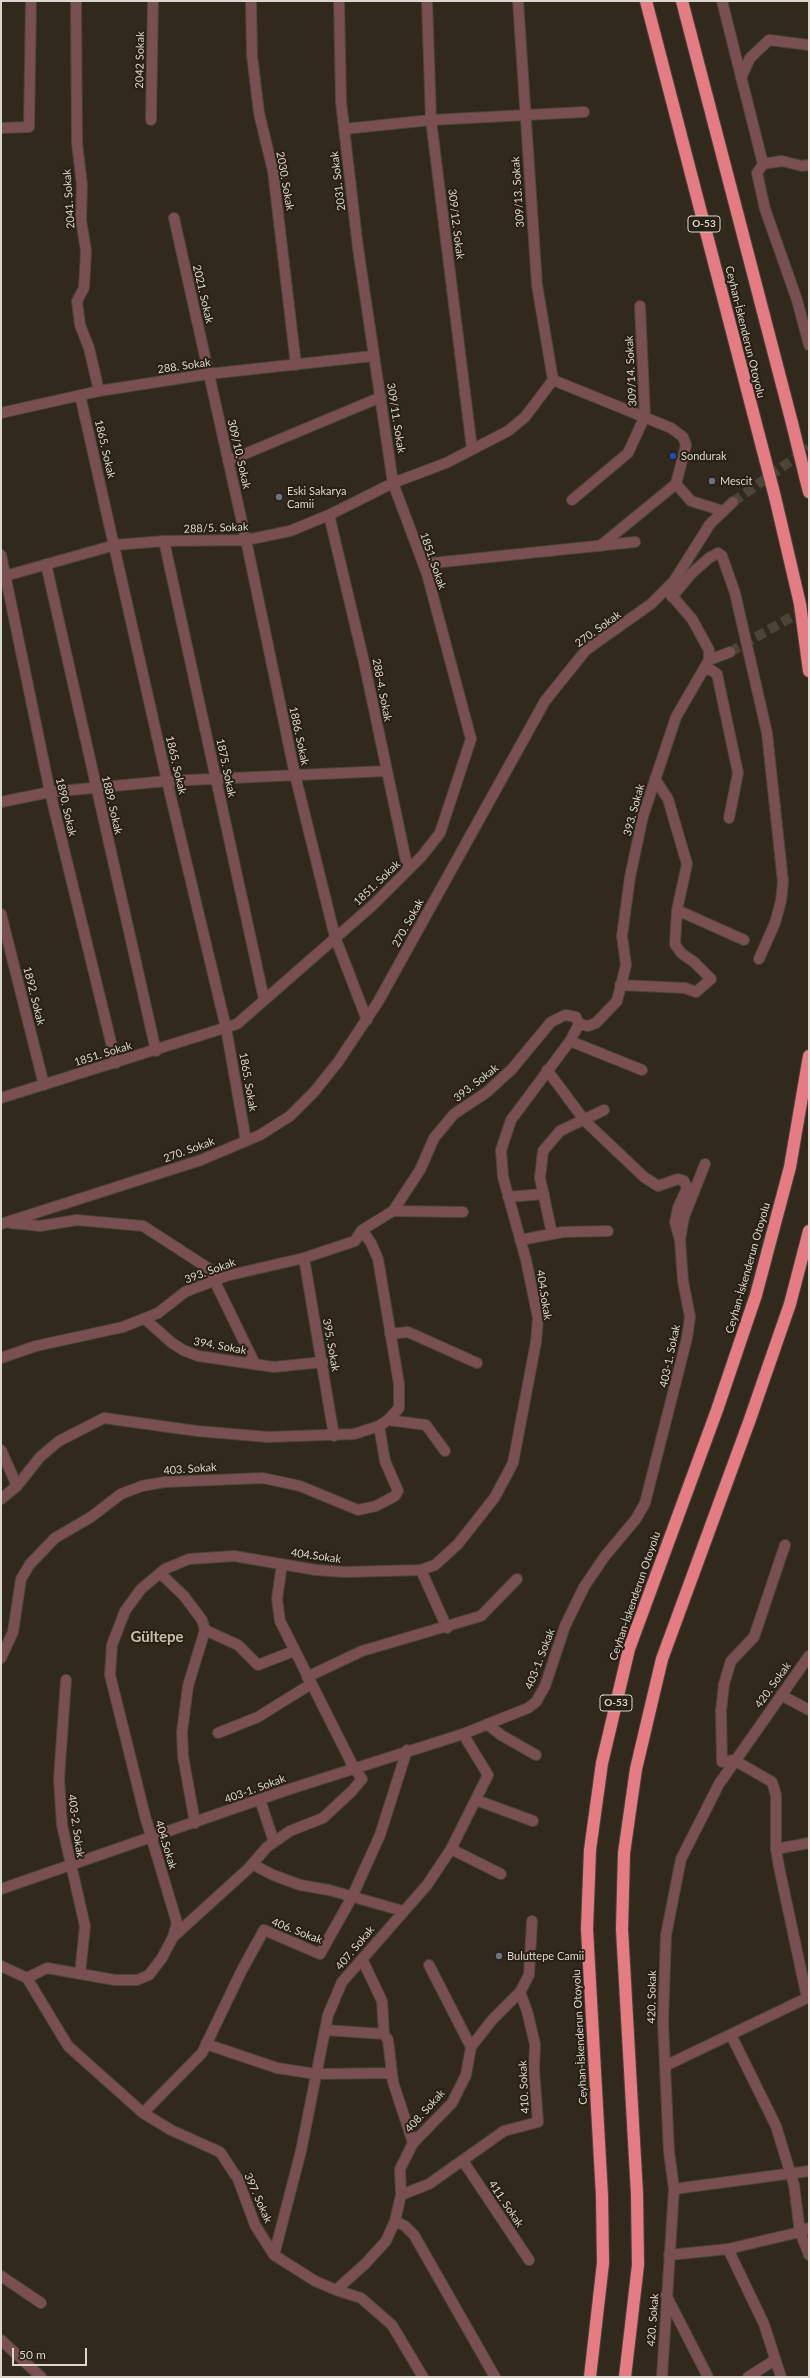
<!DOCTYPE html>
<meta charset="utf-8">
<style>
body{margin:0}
#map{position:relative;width:810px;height:2378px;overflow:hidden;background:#312a1c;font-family:Lato,sans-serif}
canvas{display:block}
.frame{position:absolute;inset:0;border:2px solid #dcd7ce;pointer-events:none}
.scale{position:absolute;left:12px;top:2348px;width:75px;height:18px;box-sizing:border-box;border:2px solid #dcd7ce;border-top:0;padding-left:5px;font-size:12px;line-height:14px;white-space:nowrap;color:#dcd7ce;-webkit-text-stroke:3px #272013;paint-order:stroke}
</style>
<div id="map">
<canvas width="810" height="2378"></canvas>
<div class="frame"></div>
<div class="scale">50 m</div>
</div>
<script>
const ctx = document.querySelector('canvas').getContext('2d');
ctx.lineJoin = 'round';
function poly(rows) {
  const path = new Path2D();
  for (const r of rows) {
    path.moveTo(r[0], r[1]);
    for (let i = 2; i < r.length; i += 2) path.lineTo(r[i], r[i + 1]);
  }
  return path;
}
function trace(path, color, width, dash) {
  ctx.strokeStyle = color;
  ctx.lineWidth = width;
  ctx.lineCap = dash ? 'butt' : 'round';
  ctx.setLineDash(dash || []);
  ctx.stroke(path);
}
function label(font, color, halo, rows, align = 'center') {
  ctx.font = font + ' Lato,sans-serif';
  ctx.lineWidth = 4;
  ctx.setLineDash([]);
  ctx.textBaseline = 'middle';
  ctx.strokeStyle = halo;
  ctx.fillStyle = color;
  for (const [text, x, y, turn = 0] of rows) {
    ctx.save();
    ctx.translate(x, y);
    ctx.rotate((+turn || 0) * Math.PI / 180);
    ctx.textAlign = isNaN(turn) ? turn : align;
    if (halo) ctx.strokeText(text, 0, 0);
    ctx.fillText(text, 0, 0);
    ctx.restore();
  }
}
trace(poly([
 [730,652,809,607]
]), '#4b4437', 10, [10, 5]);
trace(poly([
 [733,502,809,448]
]), '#4b4437', 10, [10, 5]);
const minor = poly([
 [76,1,77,143,82,185,81,220,86,251,84,288,77,301,80,325,89,348,99,391],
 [251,1,252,55,259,113,273,171,296,365],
 [427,1,431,120,472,449],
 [518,1,537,285,553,380,671,428,683,437,686,445,676,484,691,501,723,511],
 [722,1,763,164],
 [741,78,750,58,769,40,809,45],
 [151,120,153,1],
 [1,128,29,127,31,1],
 [344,129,431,120,584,112],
 [809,165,802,166,782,161,769,163,763,164,757,173,765,209,797,300,809,345],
 [174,218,246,540,295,775,335,937,367,1020],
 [80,395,167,781,226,1028,246,1141],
 [1,413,99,391,208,374,373,356],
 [228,461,381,397],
 [572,500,628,453,645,416,640,306],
 [329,515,364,662,408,870],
 [164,541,264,999],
 [600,546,676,484],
 [1,555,50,792,116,1063],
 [46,564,156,1051],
 [423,564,635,542],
 [5,576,115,545,164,541,246,540],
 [672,597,692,573,709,558,718,553,722,556,735,593,767,733,783,882,781,901,775,923,759,959],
 [709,660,730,652],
 [704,669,711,670,717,674,738,773,729,818],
 [1,802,50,792,167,781,386,771],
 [677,910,744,940],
 [1,914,44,1085],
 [620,985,685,988,696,992,711,979,694,962,681,953,675,944,677,910,687,864,668,799,655,779],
 [570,1041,642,1070],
 [547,1070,585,1121,644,1177,658,1186,678,1179,684,1181,687,1188,678,1208,675,1222,679,1237],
 [1,1098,237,1024,373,905,422,856,440,833,471,739,427,574,393,483,358,248,341,102,339,1],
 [508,1197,544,1194],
 [393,1211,463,1212],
 [552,1234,540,1178,543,1151,560,1131,604,1110],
 [520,1240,563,1232,608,1231],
 [304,1258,334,1436],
 [215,1282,255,1364],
 [145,1319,172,1343,183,1350,198,1356,274,1367,323,1362],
 [390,1334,408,1332,477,1363],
 [388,1420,426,1425,445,1451],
 [1,1450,17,1486],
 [421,1570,447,1628],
 [160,1573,184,1596,202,1620,205,1630,188,1686,182,1732,183,1756,195,1823],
 [205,1630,238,1645,258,1665,294,1651],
 [754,1637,731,1661,724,1684,721,1711,722,1762,734,1760,772,1782,776,1795,776,1849,779,1867,807,1998],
 [1,1658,13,1632,21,1579,30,1564,55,1538,91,1517,121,1494,142,1486,165,1482,263,1478,300,1486,358,1510,376,1506,395,1496,398,1491,385,1461,379,1426],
 [307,1677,362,1651,481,1616,517,1579],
 [66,1680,59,1779,62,1825,85,1926,80,1974],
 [781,1695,809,1710],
 [487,1724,501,1735,536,1755],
 [218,1733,258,1717,311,1684],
 [260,1800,274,1842],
 [476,1800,533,1821],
 [451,1849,501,1874],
 [776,1849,809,1843],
 [252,1864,273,1875,300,1885,329,1890,403,1911],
 [1,1889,287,1790,463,1734,528,1708,536,1702,545,1686,565,1626,584,1587,605,1556,636,1519,645,1503,687,1338,690,1317,683,1281,680,1240,684,1217,705,1164],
 [173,1937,249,1868,267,1847,290,1831,323,1818,352,1791,362,1779,354,1768,280,1621,277,1599,282,1564],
 [362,1959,382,2001,384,2034,388,2040,393,2082,413,2143],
 [429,1965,471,2047],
 [1,1966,27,1978,68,2046,143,2113,171,2130,220,2152,238,2179,255,2225,274,2255,315,2281,336,2290,361,2298,392,2325,423,2377],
 [325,2030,384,2034],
 [731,2035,776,2126,794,2185,800,2232,809,2255],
 [206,2044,277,2068,316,2074,391,2073],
 [665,2066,809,1997],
 [143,2113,202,2053,242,1970,264,1930,320,1954,352,1897,380,1835,407,1750],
 [463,2161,529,2260],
 [674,2189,809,2171],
 [401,2195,429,2184,504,2131,538,2122,534,2070,535,2044,527,2011,520,1992],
 [395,2221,405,2226,414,2235,495,2377],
 [728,2249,764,2324,781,2377],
 [274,2255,301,2151,328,2015,342,1982,427,1885,451,1849,488,1775,463,1734],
 [669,2255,728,2249,800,2232,809,2228],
 [1,2276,41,2303],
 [336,2290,365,2264,386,2241,395,2221,401,2195,400,2169,413,2143,452,2103,466,2075,471,2047,492,2020,520,1992,529,1975,532,1921],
 [666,2295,708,2377],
 [1,2340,41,2377],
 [662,2377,674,2189,669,2152,665,2066,663,2022,666,1935,681,1859,719,1784,809,1656],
 [748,2377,775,2360]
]);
const tertiary = poly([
 [246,540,290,531,329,515,393,483,446,463,508,431,525,417,553,380],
 [11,1223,40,1226,77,1220,143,1226,211,1270,215,1282],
 [1,1224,201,1160,260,1135,290,1116,314,1092,338,1062,378,1002,545,701,586,650,651,604,674,581,710,524,733,502],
 [1,1358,36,1346,123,1327,158,1313,185,1292,226,1276,304,1258,355,1241,362,1230,393,1211,420,1170,434,1138,454,1114,487,1092,512,1069,551,1022,565,1015,576,1017,579,1024,588,1026,596,1023,617,1001,626,965,622,936,630,877,643,816,676,717,709,660,709,650,692,619,666,589],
 [1,1499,17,1486,40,1457,59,1441,104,1418,197,1431,268,1437,354,1434,379,1426,388,1420,399,1408,399,1384,378,1259,371,1243,362,1230],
 [754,1637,785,1545],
 [27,1978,47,1968,115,1980,137,1980,149,1975,162,1958,173,1937,177,1923,145,1816,110,1675,112,1645,125,1611,141,1589,165,1569,189,1559,234,1556,316,1570,345,1572,421,1570,435,1565,458,1544,495,1497,513,1463,536,1342,538,1318,526,1260,503,1177,501,1150,511,1120,570,1041,579,1024]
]);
const motorway = poly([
 [646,1,762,447],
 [682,1,792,423],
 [805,476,809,492],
 [775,497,800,604,809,671],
 [590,2377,603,2263,602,2196,587,1929,590,1850,602,1763,629,1649,717,1410,756,1295,790,1167,809,1056],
 [625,2377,638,2265,637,2194,622,1929,624,1853,636,1769,662,1659,749,1422,790,1304,809,1231]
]);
trace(minor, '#4c4638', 12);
trace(tertiary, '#4c4638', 12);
trace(motorway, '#4c4638', 14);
trace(minor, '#7a4f51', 10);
trace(tertiary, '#7a4f51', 10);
trace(motorway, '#e57c84', 12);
const motorwayBridge = poly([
 [792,423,805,476],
 [762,447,775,497]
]);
trace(motorwayBridge, '#4c4638', 14, []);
trace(motorwayBridge, '#e57c84', 12);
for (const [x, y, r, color] of [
 [673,456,4,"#1a4fb4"],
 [712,481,4,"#6b7280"],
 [279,497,4,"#6b7280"],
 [499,1956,4,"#6b7280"]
]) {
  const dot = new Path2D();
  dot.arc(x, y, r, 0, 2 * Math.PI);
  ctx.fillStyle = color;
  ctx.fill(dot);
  trace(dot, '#272013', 1.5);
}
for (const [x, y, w] of [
 [704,224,32],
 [616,1703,32]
]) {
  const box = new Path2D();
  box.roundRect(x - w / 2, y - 8, w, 16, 3);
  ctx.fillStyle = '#272013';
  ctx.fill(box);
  trace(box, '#dcd7ce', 1);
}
label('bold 10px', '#dcd7ce', null, [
 ["O-53",704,224],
 ["O-53",616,1703]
]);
label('11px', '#dcd7ce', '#272013', [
 ["2042 Sokak",140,60,-89],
 ["2030. Sokak",285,181,80],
 ["2031. Sokak",338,181,-97],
 ["309/13. Sokak",518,192,-94],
 ["2041. Sokak",69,199,-94],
 ["309/12. Sokak",456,224,83],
 ["2021. Sokak",203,294,77],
 ["Ceyhan-İskenderun Otoyolu",745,332,76],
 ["288. Sokak",184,366,-8],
 ["309/14. Sokak",631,371,-93],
 ["309/11. Sokak",396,418,81],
 ["1865. Sokak",105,449,77],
 ["309/10. Sokak",239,454,77],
 ["288/5. Sokak",216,528,-2],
 ["1851. Sokak",433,561,71],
 ["270. Sokak",598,629,-36],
 ["288-4. Sokak",382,690,79],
 ["1886. Sokak",299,736,78],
 ["1865. Sokak",176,765,77],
 ["1875. Sokak",226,768,78],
 ["1889. Sokak",112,805,77],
 ["1890. Sokak",66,807,77],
 ["393. Sokak",634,810,-75],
 ["1851. Sokak",377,883,-44],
 ["270. Sokak",408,923,-61],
 ["1892. Sokak",34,996,76],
 ["1851. Sokak",103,1054,-17],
 ["1865. Sokak",248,1082,80],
 ["393. Sokak",476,1083,-38],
 ["270. Sokak",189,1150,-20],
 ["Ceyhan-İskenderun Otoyolu",748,1268,-74],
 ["393. Sokak",210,1271,-20],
 ["404.Sokak",544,1295,81],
 ["395. Sokak",331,1345,80],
 ["394. Sokak",220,1346,10],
 ["403-1. Sokak",670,1356,-78],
 ["403. Sokak",190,1469,-4],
 ["404.Sokak",316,1556,8],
 ["Ceyhan-İskenderun Otoyolu",635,1596,-71],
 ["403-1. Sokak",540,1659,-69],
 ["420. Sokak",773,1685,-54],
 ["403-1. Sokak",255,1789,-20],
 ["403-2. Sokak",76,1826,82],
 ["404.Sokak",166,1845,73],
 ["406. Sokak",297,1931,21],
 ["407. Sokak",355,1948,-50],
 ["420. Sokak",652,1997,-89],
 ["Ceyhan-İskenderun Otoyolu",580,2037,-93],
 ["410. Sokak",524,2087,-93],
 ["408. Sokak",425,2111,-48],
 ["397. Sokak",258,2198,66],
 ["411. Sokak",506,2204,56],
 ["420. Sokak",653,2320,-86]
]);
label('11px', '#dcd7ce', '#272013', [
 ["Sondurak",681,456],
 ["Mescit",720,481],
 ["Eski Sakarya",287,491],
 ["Camii",287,504],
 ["Buluttepe Camii",507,1956]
], 'left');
label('bold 15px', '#c8bead', '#272013', [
 ["Gültepe",157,1637]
]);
</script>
